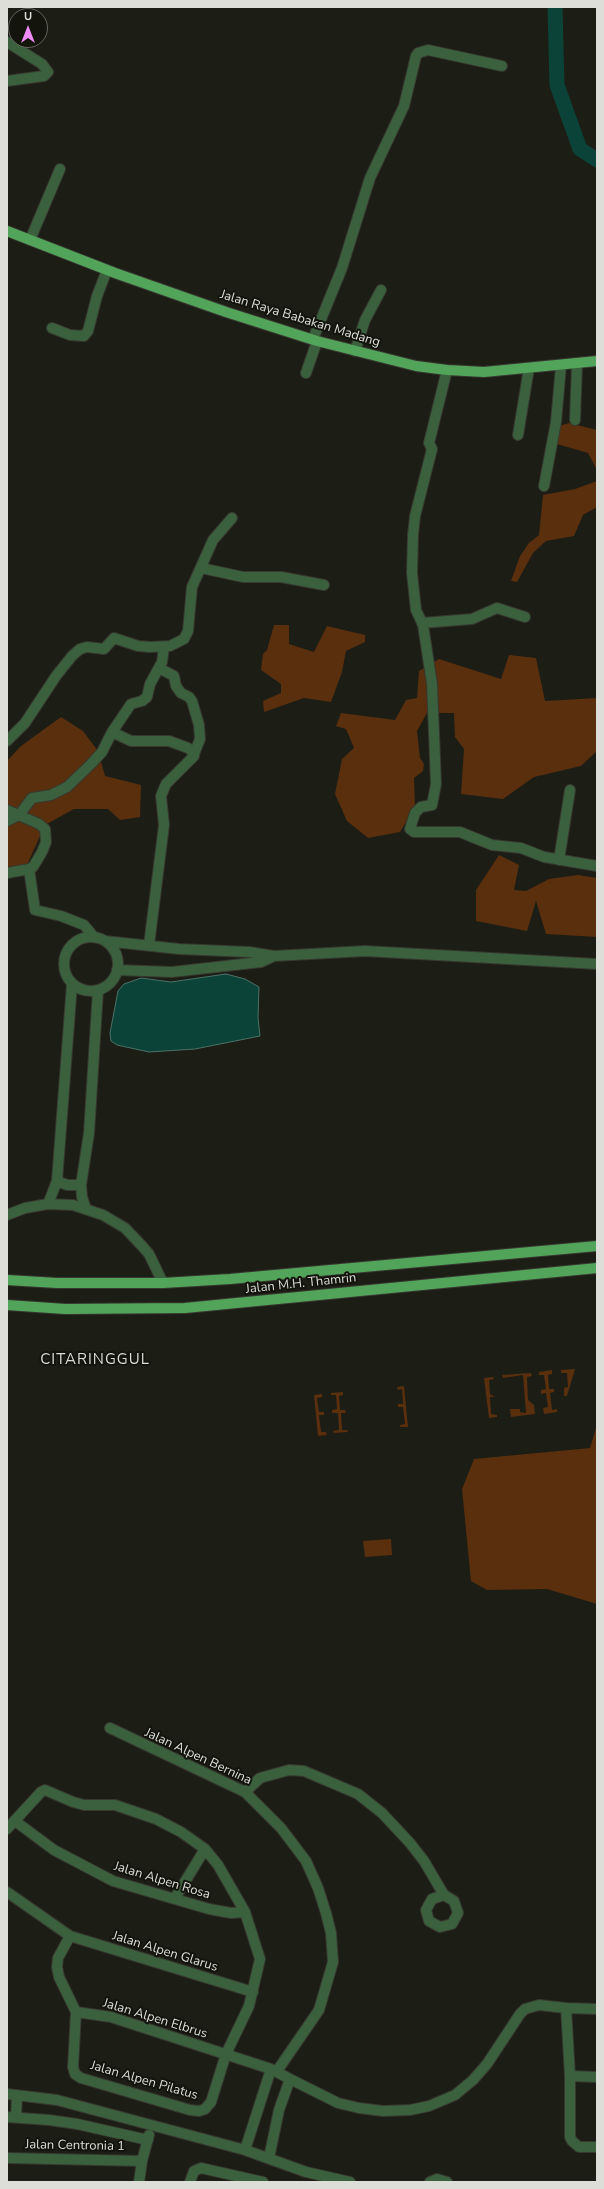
<!DOCTYPE html>
<style>
body{margin:0}
#map{position:relative;width:604px;height:2189px;overflow:hidden;background:#1c1d15;font-family:"Nunito Sans",sans-serif}
canvas{display:block}
.frame{position:absolute;inset:0;border:8px solid #ddded8;pointer-events:none}
.north{position:absolute;left:8px;top:8px;width:40px;height:40px;box-sizing:border-box;background:#13140c;border:1px solid #64655e;border-radius:50%;rotate:0deg;font-size:11px;font-weight:700;line-height:16px;text-align:center;color:#ddded8}
.north::after{content:'';display:block;margin:auto;width:14px;height:18px;background:#ef8bf7;clip-path:polygon(50% 0,100% 100%,50% 72%,0 100%)}
</style>
<div id="map">
<canvas width="604" height="2189"></canvas>
<div class="frame"></div>
<div class="north">U</div>
</div>
<script>
const ctx = document.querySelector('canvas').getContext('2d');
ctx.lineJoin = 'round';
function fill(path, color) {
  ctx.fillStyle = color;
  ctx.fill(path, 'evenodd');
}
function poly(rows) {
  const path = new Path2D();
  for (const r of rows) {
    if (r.length === 3) {
      path.moveTo(r[0] + r[2], r[1]);
      path.arc(r[0], r[1], r[2], 0, 2 * Math.PI);
      continue;
    }
    path.moveTo(r[0], r[1]);
    for (let i = 2; i < r.length; i += 2) path.lineTo(r[i], r[i + 1]);
  }
  return path;
}
function trace(path, color, width, dash) {
  ctx.strokeStyle = color;
  ctx.lineWidth = width;
  ctx.lineCap = dash ? 'butt' : 'round';
  ctx.setLineDash(dash || []);
  ctx.stroke(path);
}
function label(font, color, halo, rows, align = 'center') {
  ctx.font = font + ' "Nunito Sans",sans-serif';
  ctx.lineWidth = 4;
  ctx.setLineDash([]);
  ctx.textBaseline = 'middle';
  ctx.strokeStyle = halo;
  ctx.fillStyle = color;
  for (const [text, x, y, turn = 0] of rows) {
    ctx.save();
    ctx.translate(x, y);
    ctx.rotate((+turn || 0) * Math.PI / 180);
    ctx.textAlign = isNaN(turn) ? turn : align;
    if (halo) ctx.strokeText(text, 0, 0);
    ctx.fillText(text, 0, 0);
    ctx.restore();
  }
}
fill(poly([
 [569,423,597,430,597,470,588,453,557,444,559,426],
 [597,481,597,507,583,515,574,536,546,541,533,553,517,582,511,581,520,556,529,543,539,535,543,495,575,489],
 [274,625,289,625,289,644,314,652,327,626,365,635,365,642,346,651,342,672,331,702,304,698,264,712,263,701,281,693,281,684,261,670,263,654,267,650],
 [509,655,536,658,545,701,597,698,597,751,581,766,534,777,503,799,461,794,464,749,455,737,454,713,427,713,417,731,420,758,424,764,423,771,414,778,415,807,400,832,368,838,347,821,335,794,342,759,354,748,346,729,336,726,341,713,395,720,406,700,417,698,419,671,439,659,501,679],
 [61,717,83,731,98,751,105,776,141,785,140,817,120,820,108,809,74,809,45,825,27,865,12,870,7,867,7,761,21,746],
 [499,855,519,865,514,890,526,891,549,879,578,875,597,878,597,937,546,934,536,901,527,931,476,921,476,890],
 [575,1369,567,1396,564,1396,564,1388,568,1387,567,1373,561,1373,561,1370],
 [552,1370,552,1374,548,1375,549,1389,554,1389,554,1392,550,1393,552,1410,557,1409,557,1412,544,1414,543,1408,548,1407,546,1393,541,1394,541,1390,546,1389,544,1375,539,1375,539,1372],
 [531,1373,532,1376,527,1377,528,1400,534,1405,535,1414,511,1417,510,1409,520,1409,520,1412,526,1413,523,1375,503,1378,502,1375],
 [493,1377,494,1379,489,1380,490,1394,495,1397,490,1397,491,1414,497,1415,497,1417,489,1418,484,1378],
 [404,1386,408,1427,400,1427,400,1425,405,1424,403,1407,398,1407,398,1404,403,1404,402,1389,398,1390,397,1387],
 [343,1392,343,1395,339,1396,340,1410,345,1410,346,1413,341,1413,342,1430,347,1430,348,1432,334,1433,333,1431,339,1430,338,1413,332,1413,332,1410,337,1409,336,1395,331,1395,331,1393],
 [322,1394,322,1397,317,1398,319,1412,324,1412,324,1415,319,1415,321,1432,326,1432,327,1435,318,1436,314,1395],
 [597,1425,597,1604,547,1589,487,1590,471,1581,462,1489,474,1459,590,1448],
 [391,1539,392,1555,365,1557,363,1541]
]), '#592f0e');
const water = poly([
 [226,974,245,979,259,987,258,1018,260,1036,195,1049,149,1052,117,1045,111,1041,110,1033,118,991,124,984,141,978,171,982,226,974]
]);
fill(water, '#0c4338');
trace(water, '#4b7268', 1);
trace(poly([
 [555,7,557,85,580,149,597,160]
]), '#0c4338', 15);
const minor = poly([
 [7,42,42,64,48,72,44,76,7,81],
 [30,240,60,169],
 [52,328,70,335,84,336,88,331,97,296,107,270],
 [313,339,342,268,370,178,404,106,416,56,418,53,428,50,502,66],
 [355,351,365,320,381,290],
 [447,370,429,443,432,449,415,516,413,535,412,573,416,610,423,625,432,684,436,784,432,805,421,807,415,813,410,829,414,832,460,832,492,845,521,848,544,857,597,866],
 [306,373,317,341],
 [575,420,577,364],
 [518,435,529,368],
 [544,486,556,422,561,366],
 [201,568,243,577,281,577,324,585],
 [422,623,472,619,497,608,525,617],
 [159,668,174,676,176,686,181,693,189,697,192,701,199,725,200,739,194,754],
 [112,732,131,741,169,741,188,748,194,753,194,756,166,784,161,796,164,825,149,945],
 [7,741,25,723,56,676,72,656,80,649,87,647,104,649,114,638,138,646,150,647,170,646,184,639,188,631,192,587,213,540,232,518],
 [7,810,39,824,45,829,46,842,42,852,33,867,29,869,35,910,61,916,84,925,94,937],
 [7,821,19,815,32,798,51,795,67,787,91,764,102,752,112,732,131,704,142,701,147,697,150,684,162,662,164,647],
 [559,860,570,790],
 [7,873,29,869],
 [91,964,27],
 [105,941,179,949,249,952,274,956,365,951,597,964],
 [117,970,172,972,261,962,274,956],
 [57,1181,67,1185,81,1185],
 [48,1204,57,1181,72,984],
 [86,1209,82,1197,81,1185,89,1133,98,990],
 [7,1215,25,1208,48,1204,73,1205,103,1215,125,1228,143,1247,149,1254,163,1283],
 [110,1728,245,1792,281,1828,306,1861,318,1888,326,1913,331,1933,333,1962,319,2010,277,2071],
 [245,1792,260,1778,289,1770,304,1771,358,1794,382,1813,410,1843,424,1861,444,1895,454,1901,458,1913,452,1924,440,1927,429,1921,426,1910,432,1899,444,1895],
 [15,1821,54,1850,113,1881,209,1909,231,1913,245,1912],
 [7,1829,41,1792,45,1790,73,1802,84,1805,115,1805,156,1819,181,1832,205,1849,218,1865,245,1912,260,1959,249,2006,226,2054,211,2102,205,2109,199,2111,190,2110,81,2078,75,2074,73,2067,76,2012,59,1977,57,1967,58,1958,70,1936,7,1892],
 [175,1898,205,1849],
 [70,1936,253,1992],
 [566,2008,597,2009],
 [76,2012,111,2017,271,2069,245,2150],
 [570,2076,597,2077],
 [290,2079,338,2103,359,2108,383,2111,410,2110,429,2106,455,2095,473,2080,487,2064,520,2014,525,2009,539,2005,566,2008,570,2076,570,2137,572,2141,579,2147,597,2147],
 [7,2094,57,2100,245,2150,306,2172,350,2182],
 [7,2117,49,2120,77,2124,148,2140],
 [16,2117,17,2095],
 [7,2158,142,2161],
 [269,2158,279,2110,290,2079,271,2069],
 [139,2182,142,2161,149,2135],
 [190,2182,194,2171,201,2168,263,2182],
 [430,2182,437,2179,447,2182]
]);
const major = poly([
 [7,231,115,273,226,312,317,341,416,366,447,370,484,372,597,361],
 [7,1280,57,1283,163,1283,230,1279,597,1246],
 [7,1305,65,1309,185,1308,597,1268]
]);
trace(minor, '#373830', 12);
trace(major, '#373830', 12);
trace(minor, '#3a603d', 10);
trace(major, '#53a45b', 10);
label('13px', '#ddded8', '#13140c', [
 ["Jalan Raya Babakan Madang",300,319,17],
 ["Jalan M.H. Thamrin",301,1284,-6],
 ["Jalan Alpen Bernina",198,1757,25],
 ["Jalan Alpen Rosa",162,1881,17],
 ["Jalan Alpen Glarus",165,1952,17],
 ["Jalan Alpen Elbrus",155,2019,17],
 ["Jalan Alpen Pilatus",144,2081,16],
 ["Jalan Centronia 1",75,2146,1]
]);
ctx.letterSpacing = '1px';
label('15px', '#ddded8', '#13140c', [
 ["CITARINGGUL",95,1360]
]);
ctx.letterSpacing = '0px';
</script>
